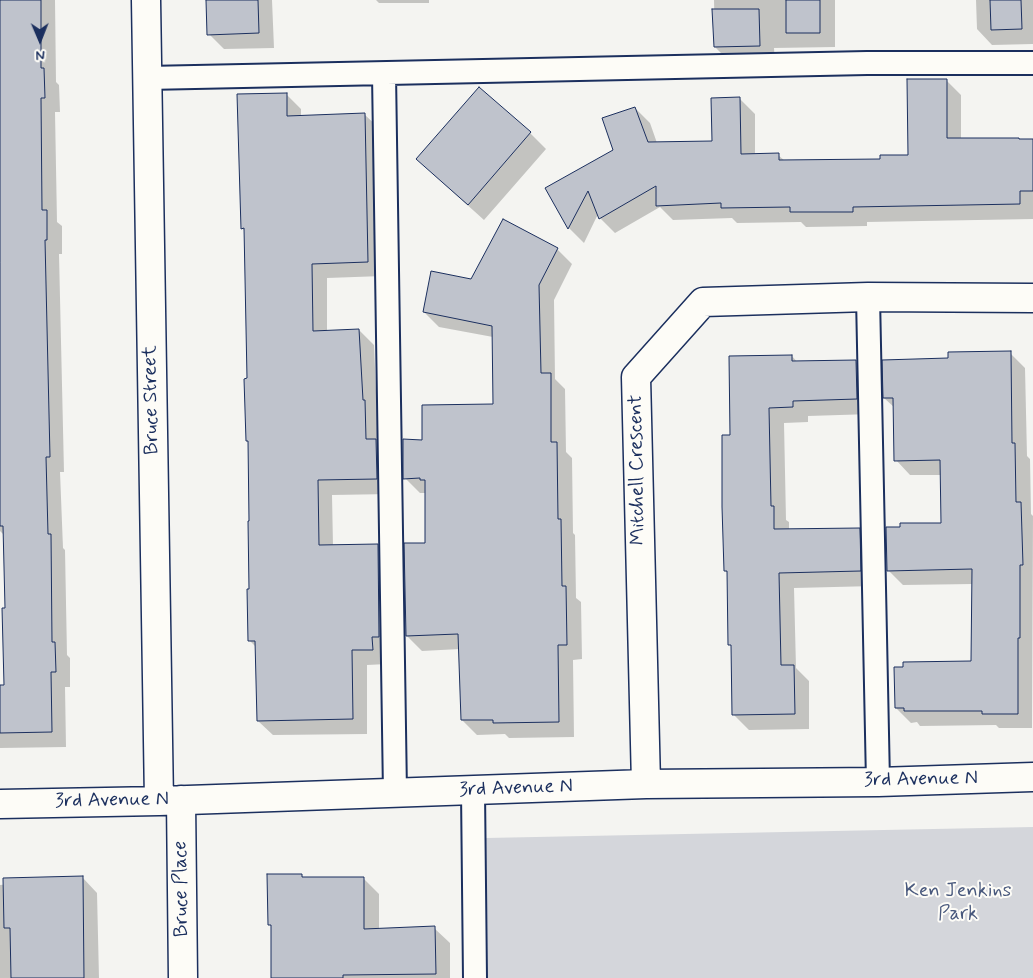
<!DOCTYPE html>
<style>
body{margin:0}
#map{position:relative;width:1033px;height:978px;overflow:hidden;background:#f4f4f1;font-family:Mynerve,sans-serif}
canvas{display:block}
.north{position:absolute;left:15px;top:15px;width:50px;height:50px;-webkit-text-stroke:4px #fdfcf7;paint-order:stroke;rotate:179deg;font-size:14px;font-weight:700;line-height:20px;text-align:center;color:#1b2f5e}
.north::after{content:'';display:block;margin:auto;width:18px;height:22px;background:#1b2f5e;clip-path:polygon(50% 0,100% 100%,50% 72%,0 100%)}
</style>
<div id="map">
<canvas width="1033" height="978"></canvas>
<div class="north">N</div>
</div>
<script>
const ctx = document.querySelector('canvas').getContext('2d');
ctx.lineJoin = 'round';
function fill(path, color) {
  ctx.fillStyle = color;
  ctx.fill(path, 'evenodd');
}
function poly(rows) {
  const path = new Path2D();
  for (const r of rows) {
    path.moveTo(r[0], r[1]);
    for (let i = 2; i < r.length; i += 2) path.lineTo(r[i], r[i + 1]);
  }
  return path;
}
function trace(path, color, width, dash) {
  ctx.strokeStyle = color;
  ctx.lineWidth = width;
  ctx.lineCap = dash ? 'butt' : 'round';
  ctx.setLineDash(dash || []);
  ctx.stroke(path);
}
function label(font, color, halo, rows, align = 'center') {
  ctx.font = font + ' Mynerve,sans-serif';
  ctx.lineWidth = 4;
  ctx.setLineDash([]);
  ctx.textBaseline = 'middle';
  ctx.strokeStyle = halo;
  ctx.fillStyle = color;
  for (const [text, x, y, turn = 0] of rows) {
    ctx.save();
    ctx.translate(x, y);
    ctx.rotate((+turn || 0) * Math.PI / 180);
    ctx.textAlign = isNaN(turn) ? turn : align;
    if (halo) ctx.strokeText(text, 0, 0);
    ctx.fillText(text, 0, 0);
    ctx.restore();
  }
}
fill(poly([
 [1033,827,1033,978,488,978,486,838]
]), '#d4d6db');
fill(poly([
 [0,0,55,0,56,82,59,85,60,112,55,112,57,222,62,226,62,254,59,254,64,472,60,472,63,548,65,550,67,655,70,658,70,687,65,687,66,747,0,748,0,686,5,686,6,609,4,535,0,531],
 [208,0,272,0,274,48,224,49,209,34],
 [376,0,429,0,429,3,379,3],
 [714,0,835,0,835,47,774,48,775,61,730,62,715,47],
 [976,0,1033,0,1033,44,992,45,977,29],
 [946,80,961,95,961,139,1033,140,1033,219,867,222,867,226,806,227,801,222,737,223,732,218,673,220,660,207,615,233,600,218,598,214,584,243,569,228,547,189,614,151,635,108,650,123,657,143,713,142,740,99,755,114,755,155,778,155,785,161,881,161,909,156],
 [479,89,530,133,546,149,484,220,433,174],
 [286,94,301,109,301,117,365,115,380,129,383,276,327,278,327,332,359,330,374,345,377,414,379,416,391,494,332,495,333,546,378,545,392,560,387,664,367,665,367,734,273,735,258,721,257,648,249,640,251,591,249,443,247,441,248,380,245,231,242,228],
 [557,249,572,264,554,300,555,379,565,389,566,452,572,458,573,533,575,535,576,598,581,602,582,659,573,660,574,737,509,738,505,734,477,735,462,720,460,649,422,651,407,636,426,544,426,493,420,493,405,478,424,441,495,405,493,337,439,327,424,312,472,280],
 [1010,353,1025,368,1027,456,1030,459,1031,514,1033,516,1032,728,999,728,996,725,920,726,917,722,911,723,896,708,972,663,973,584,903,585,888,570,943,524,942,475,910,475,896,460,895,408,884,398,949,359],
 [792,356,798,363,856,362,871,377,872,414,808,416,808,422,784,423,786,520,789,522,789,530,859,529,875,545,875,586,794,588,796,668,809,681,809,729,749,730,734,715,733,647,730,645,728,573,725,571,732,436],
 [301,875,305,879,363,878,379,894,379,929,434,928,450,943,450,978,273,978,272,927,269,924],
 [82,877,97,893,99,978,0,978,0,885]
]), '#0003');
const building = poly([
 [0,0,41,0,41,68,44,68,45,98,41,98,42,210,47,210,47,240,45,240,50,457,46,457,48,534,51,534,52,642,55,642,56,672,51,672,52,732,0,733,0,685,4,685,2,608,5,608,3,526,0,526,0,0],
 [206,0,258,0,259,33,207,35,206,0],
 [786,0,820,0,820,33,786,33,786,0],
 [990,0,1021,0,1022,29,991,30,990,0],
 [712,9,759,9,760,46,714,47,712,9],
 [907,79,947,79,947,138,1019,138,1019,139,1033,139,1033,191,1020,191,1020,204,853,207,853,212,790,212,790,207,721,208,721,203,656,206,656,186,599,219,588,191,568,229,545,188,613,150,602,118,635,107,648,142,712,141,711,98,740,97,741,154,779,153,779,160,880,159,880,155,908,155,907,79],
 [479,87,531,132,468,205,416,159,479,87],
 [287,93,287,116,365,113,368,262,312,264,313,331,359,329,363,400,365,400,366,439,376,439,377,479,318,480,319,545,378,544,379,637,372,637,373,650,352,650,353,719,257,721,255,641,248,641,247,589,249,589,248,521,249,521,248,441,246,441,244,379,247,378,244,228,241,229,237,94,287,93],
 [503,219,558,248,539,285,541,373,551,373,551,442,557,442,558,519,561,519,562,586,566,586,567,645,558,645,559,722,493,723,493,720,461,720,458,634,406,636,404,543,425,543,425,480,420,480,420,478,403,479,403,439,422,440,422,405,493,404,492,326,423,312,431,271,471,279,503,219],
 [1011,351,1012,443,1015,443,1016,502,1021,502,1023,565,1020,565,1020,638,1018,638,1018,714,982,714,982,711,904,711,904,708,895,708,894,667,903,667,903,662,971,661,972,569,887,571,886,527,900,527,900,523,941,523,940,460,894,461,893,398,883,398,882,360,948,358,948,352,1011,351],
 [792,355,792,361,856,360,857,399,793,401,793,407,769,408,771,506,774,506,774,529,860,528,861,571,779,573,781,665,794,665,795,714,732,715,731,645,728,645,727,571,724,571,722,507,722,435,730,435,729,356,792,355],
 [267,874,302,874,302,877,364,877,364,929,435,926,436,974,343,975,343,978,271,978,271,925,268,925,267,874],
 [83,876,84,978,11,978,10,928,4,928,3,878,83,876]
]);
fill(building, '#bfc3cc');
trace(building, '#1b2f5e', 1);
const lane = poly([
 [384,74,395,793],
 [147,78,867,63,1033,63],
 [868,297,878,782],
 [473,791,475,978]
]);
const street = poly([
 [146,0,159,801],
 [646,784,636,377,703,302,868,297,1033,298],
 [181,800,183,978],
 [0,804,159,801,646,784,878,782,1033,777]
]);
trace(lane, '#1b2f5e', 26);
trace(street, '#1b2f5e', 31);
trace(lane, '#fdfcf7', 22);
trace(street, '#fdfcf7', 28);
label('20px', '#1b2f5e', '#fdfcf7', [
 ["Bruce Street",152,400,-91],
 ["Mitchell Crescent",638,470,-91],
 ["3rd Avenue N",921,780,-1],
 ["3rd Avenue N",516,789,-2],
 ["3rd Avenue N",112,801,-1],
 ["Bruce Place",182,889,-91]
]);
label('20px', '#49597d', '#fdfcf7', [
 ["Ken Jenkins",958,892],
 ["Park",958,915]
]);
</script>
